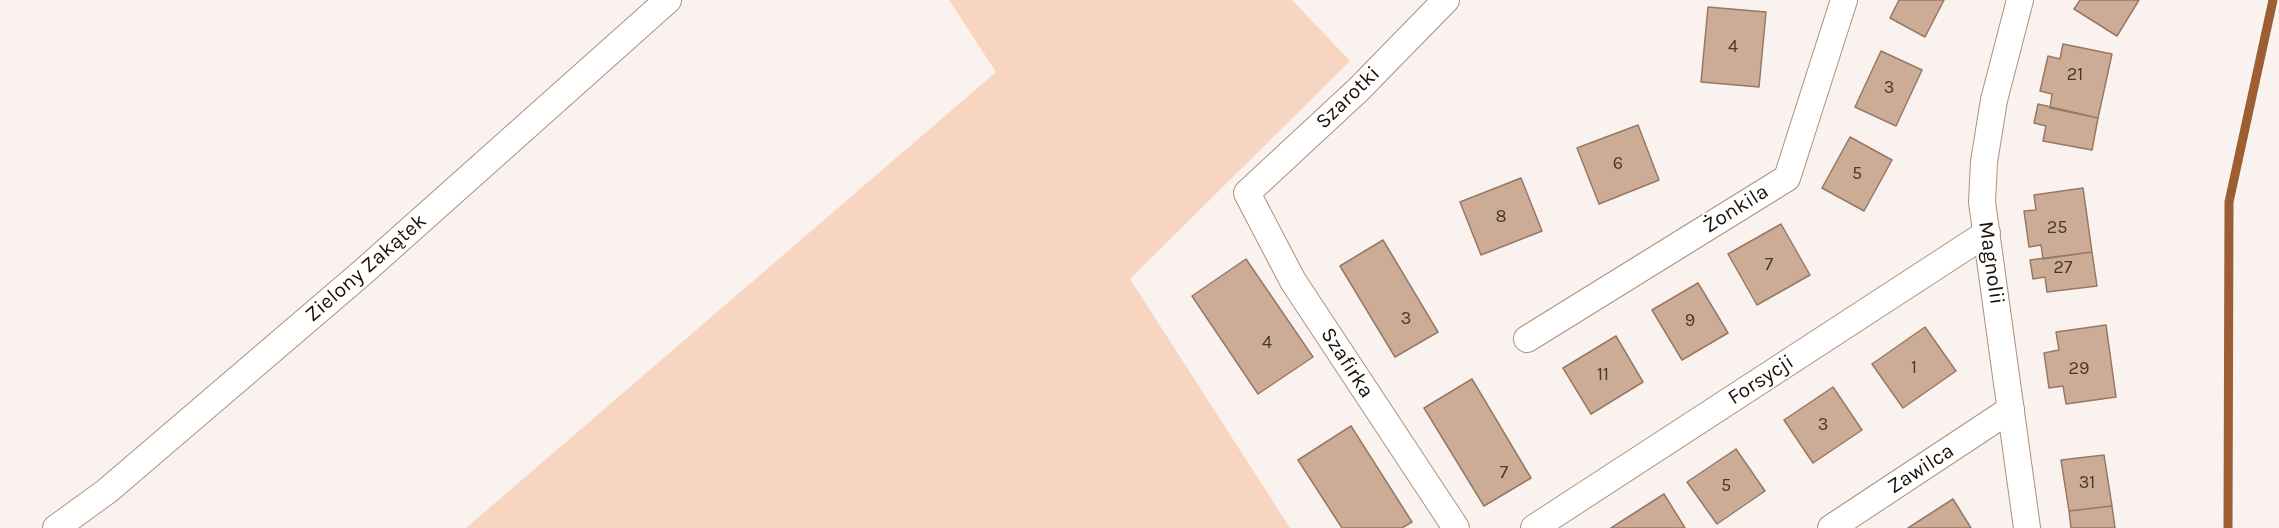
<!DOCTYPE html>
<meta charset="utf-8">
<style>
body{margin:0}
canvas{display:block;background:#faf2ee}
</style>
<canvas width="2279" height="528"></canvas>
<script>
const ctx = document.querySelector('canvas').getContext('2d');
ctx.lineJoin = 'round';
function fill(path, color) {
  ctx.fillStyle = color;
  ctx.fill(path, 'evenodd');
}
function poly(rows) {
  const path = new Path2D();
  for (const r of rows) {
    path.moveTo(r[0], r[1]);
    for (let i = 2; i < r.length; i += 2) path.lineTo(r[i], r[i + 1]);
  }
  return path;
}
function trace(path, color, width, dash) {
  ctx.strokeStyle = color;
  ctx.lineWidth = width;
  ctx.lineCap = dash ? 'butt' : 'round';
  ctx.setLineDash(dash || []);
  ctx.stroke(path);
}
function label(font, color, halo, rows, align = 'center') {
  ctx.font = font + ' Karla,sans-serif';
  ctx.lineWidth = 4.5;
  ctx.setLineDash([]);
  ctx.textBaseline = 'middle';
  ctx.strokeStyle = halo;
  ctx.fillStyle = color;
  for (const [text, x, y, turn = 0] of rows) {
    ctx.save();
    ctx.translate(x, y);
    ctx.rotate((+turn || 0) * Math.PI / 180);
    ctx.textAlign = isNaN(turn) ? turn : align;
    if (halo) ctx.strokeText(text, 0, 0);
    ctx.fillText(text, 0, 0);
    ctx.restore();
  }
}
fill(poly([
 [949,0,1292,0,1350,61,1130,279,1290,528,466,528,996,72]
]), '#f7d5c0');
trace(poly([
 [2228,528,2229,202,2273,0]
]), '#9c5e32', 9);
const building = poly([
 [1899,0,1944,0,1925,37,1890,18,1899,0],
 [2080,0,2139,0,2117,36,2074,9,2080,0],
 [1708,7,1766,12,1759,87,1701,82,1708,7],
 [2063,44,2112,54,2098,118,2050,108,2052,94,2040,91,2048,56,2060,59,2063,44],
 [1881,51,1922,70,1896,126,1855,107,1881,51],
 [2038,104,2098,118,2092,150,2043,141,2046,126,2034,123,2038,104],
 [1638,125,1659,180,1599,204,1577,148,1638,125],
 [1850,137,1892,160,1864,211,1822,188,1850,137],
 [1521,178,1542,231,1481,255,1460,202,1521,178],
 [2083,188,2092,252,2043,259,2041,245,2029,247,2024,211,2036,210,2034,195,2083,188],
 [1781,224,1810,275,1757,305,1728,254,1781,224],
 [1383,240,1438,332,1395,357,1340,266,1383,240],
 [2092,252,2097,286,2047,292,2045,277,2033,279,2030,260,2092,252],
 [1246,259,1313,357,1258,394,1192,296,1246,259],
 [1698,283,1728,333,1682,360,1652,310,1698,283],
 [2106,325,2116,397,2066,404,2063,386,2049,388,2044,353,2059,350,2056,332,2106,325],
 [1925,327,1956,371,1903,408,1872,364,1925,327],
 [1616,336,1643,382,1591,414,1563,368,1616,336],
 [1472,379,1531,478,1484,506,1424,408,1472,379],
 [1833,387,1862,430,1813,463,1784,420,1833,387],
 [1351,426,1412,522,1402,528,1342,528,1298,460,1351,426],
 [1736,449,1765,491,1717,524,1687,482,1736,449],
 [2104,455,2112,506,2069,511,2061,460,2104,455],
 [1664,494,1685,528,1611,528,1664,494],
 [1953,499,1971,528,1908,528,1953,499],
 [2112,506,2115,528,2071,528,2069,511,2112,506]
]);
fill(building, '#cdac97');
trace(building, '#977864', 1.5);
const street = poly([
 [1446,0,1358,90,1247,193,1293,281,1456,528],
 [2020,0,1994,100,1984,162,1982,202,2027,528],
 [1527,339,1787,178,1844,0],
 [56,528,107,491,363,272,668,0],
 [1534,528,1987,233],
 [1831,528,2011,409]
]);
trace(street, '#b0907c', 28);
trace(street, '#fff', 26);
label('18px', '#48372c', null, [
 ["4",1733,47],
 ["21",2075,75],
 ["3",1889,88],
 ["6",1618,164],
 ["5",1857,174],
 ["8",1501,217],
 ["25",2057,228],
 ["7",1769,265],
 ["27",2063,268],
 ["3",1406,319],
 ["9",1690,321],
 ["4",1267,343],
 ["1",1914,368],
 ["29",2079,369],
 ["11",1603,375],
 ["3",1823,425],
 ["7",1504,473],
 ["31",2087,483],
 ["5",1726,486]
]);
label('21px', '#1b1008', '#fff', [
 ["Szarotki",1348,98,-44],
 ["Żonkila",1736,209,-32],
 ["Magnolii",1991,263,82],
 ["Zielony Zakątek",366,268,-41],
 ["Szafirka",1347,363,57],
 ["Forsycji",1761,380,-33],
 ["Zawilca",1921,469,-33]
]);
</script>
